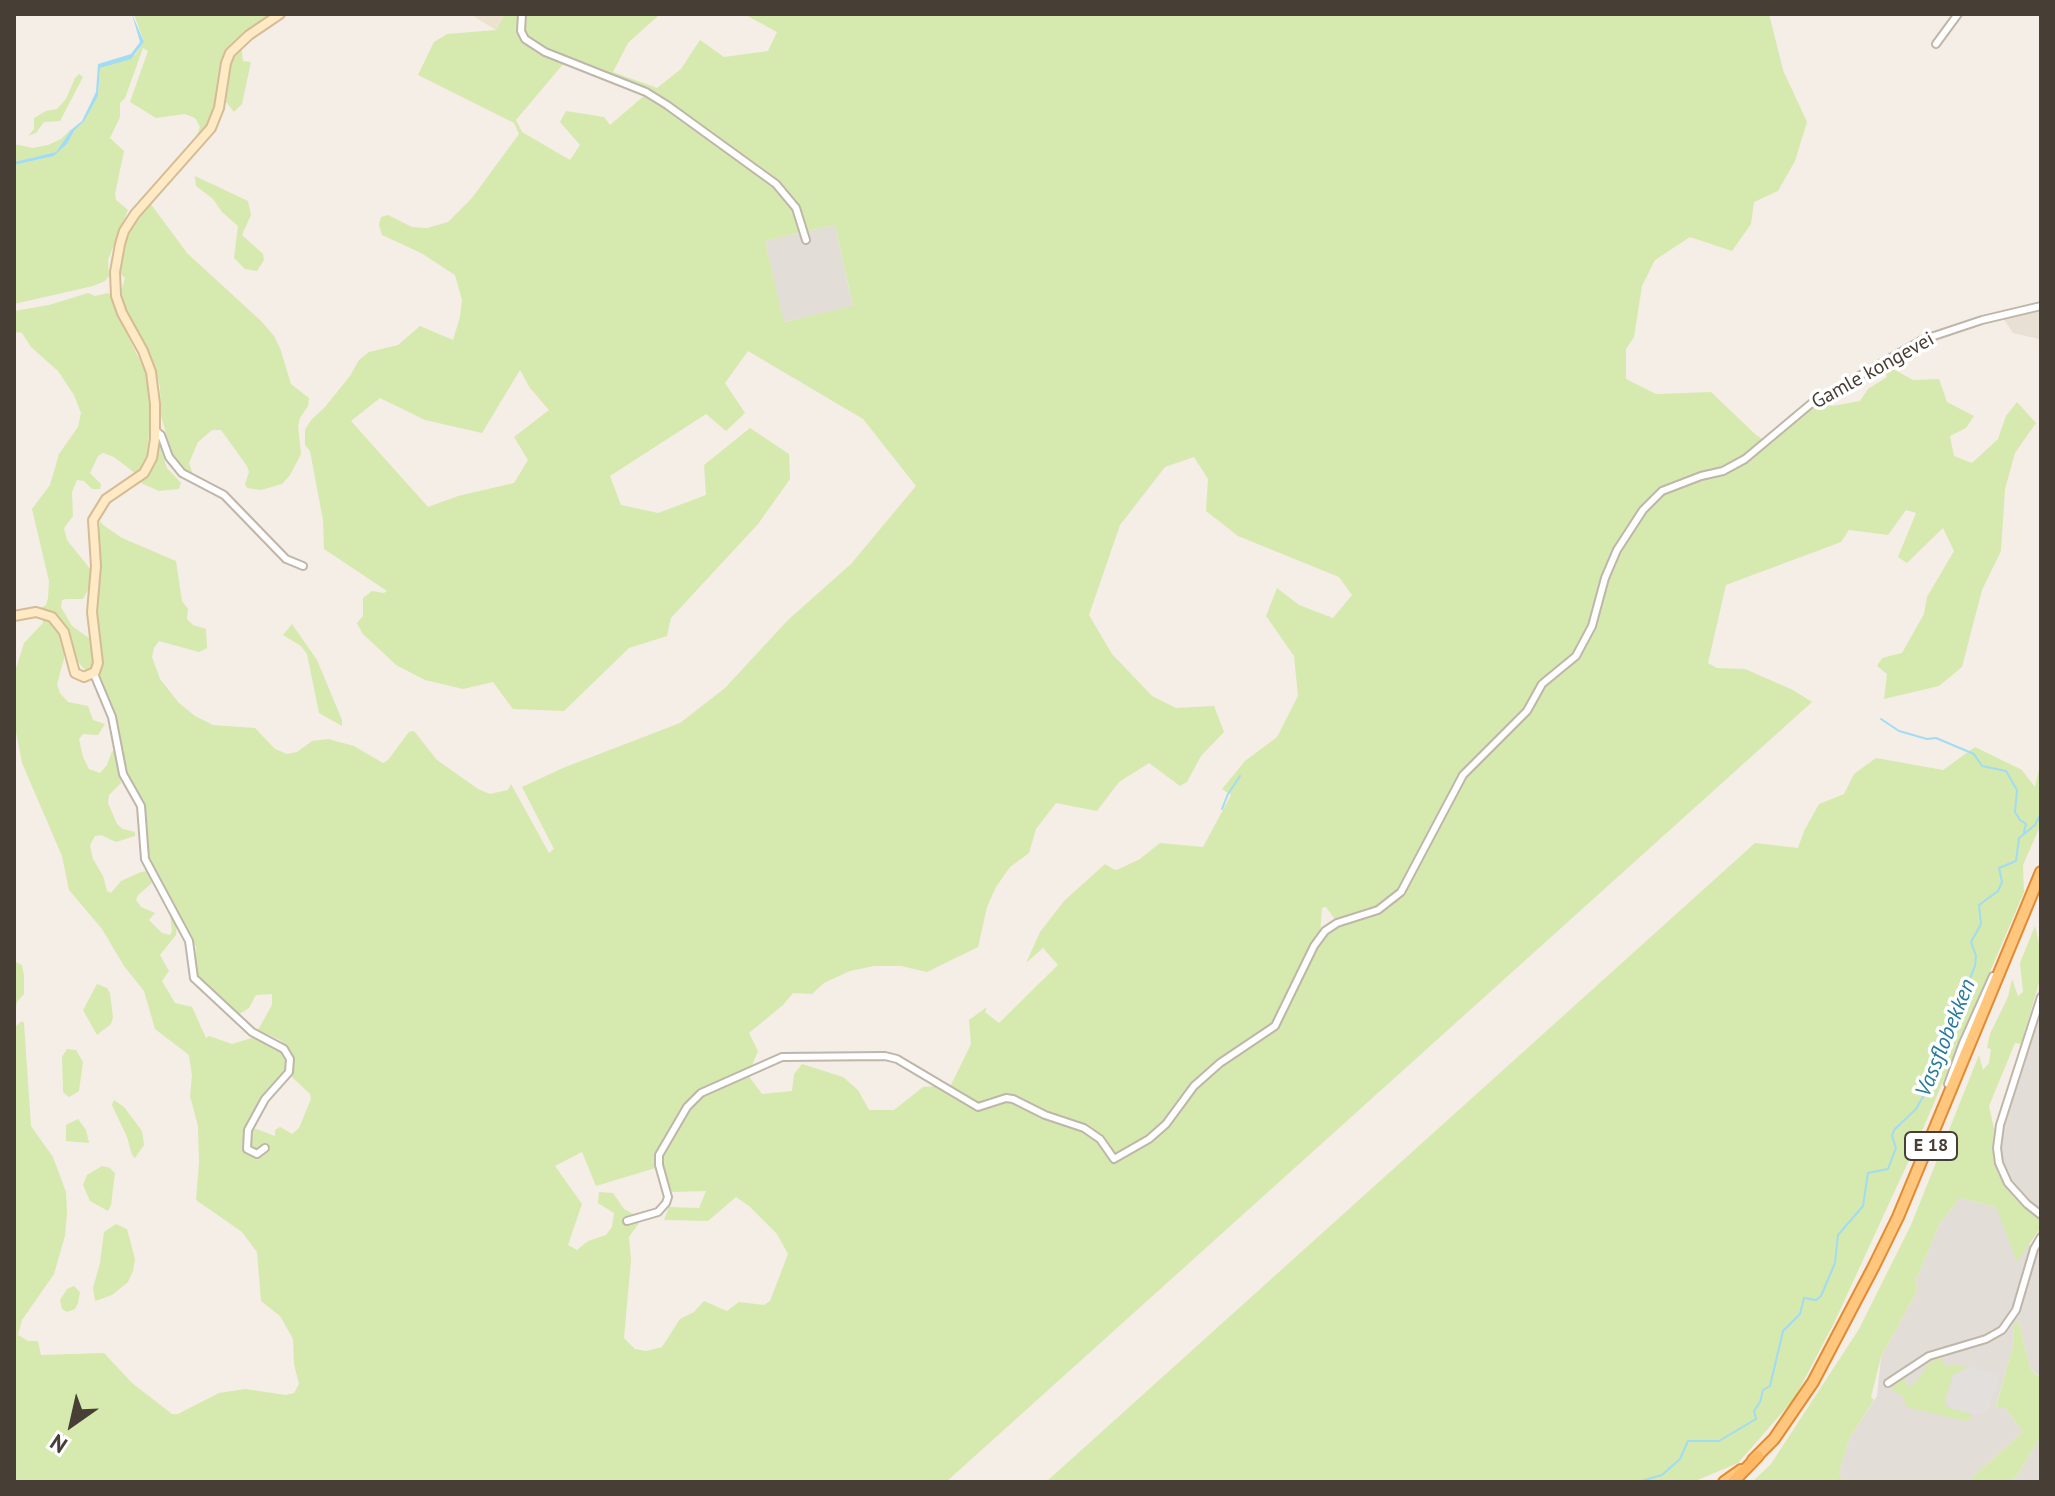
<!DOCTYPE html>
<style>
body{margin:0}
#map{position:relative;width:2055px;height:1496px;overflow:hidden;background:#f4eee7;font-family:"PT Sans",sans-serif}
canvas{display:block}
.frame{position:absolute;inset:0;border:16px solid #473e35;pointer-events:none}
.north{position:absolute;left:32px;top:1384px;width:80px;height:80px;-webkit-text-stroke:6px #fff;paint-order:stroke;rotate:214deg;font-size:22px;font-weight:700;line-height:32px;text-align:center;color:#473e35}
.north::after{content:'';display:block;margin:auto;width:28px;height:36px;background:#473e35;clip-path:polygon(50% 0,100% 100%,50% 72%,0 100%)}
</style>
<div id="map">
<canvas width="2055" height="1496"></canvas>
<div class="frame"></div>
<div class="north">N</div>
</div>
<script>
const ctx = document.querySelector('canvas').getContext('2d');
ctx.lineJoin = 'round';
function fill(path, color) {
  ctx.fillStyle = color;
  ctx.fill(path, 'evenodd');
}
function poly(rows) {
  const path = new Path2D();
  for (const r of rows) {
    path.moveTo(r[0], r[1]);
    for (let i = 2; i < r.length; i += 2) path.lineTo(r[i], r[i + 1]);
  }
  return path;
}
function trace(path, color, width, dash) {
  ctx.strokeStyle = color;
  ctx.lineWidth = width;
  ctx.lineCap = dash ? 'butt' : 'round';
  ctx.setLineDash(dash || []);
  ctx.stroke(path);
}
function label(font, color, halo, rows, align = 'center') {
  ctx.font = font + ' "PT Sans",sans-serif';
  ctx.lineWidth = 7;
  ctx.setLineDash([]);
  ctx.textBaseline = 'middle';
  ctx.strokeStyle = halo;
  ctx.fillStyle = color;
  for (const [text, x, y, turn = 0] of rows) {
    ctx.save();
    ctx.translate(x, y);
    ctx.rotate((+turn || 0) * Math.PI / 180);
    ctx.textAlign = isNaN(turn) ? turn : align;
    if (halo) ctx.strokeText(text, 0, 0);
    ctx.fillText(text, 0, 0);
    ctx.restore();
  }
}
fill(poly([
 [2041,310,2041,338,2039,339,2013,333,2003,318]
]), '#e8dfd5');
fill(poly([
 [835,225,853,307,783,322,765,241],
 [2041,983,2041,1224,2039,1219,2016,1200,1998,1174,1992,1147,1994,1129],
 [1960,1198,1996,1207,2031,1246,2041,1227,2041,1374,2039,1376,2030,1369,2019,1322,2014,1325,2013,1346,1996,1406,2005,1408,2023,1432,1967,1482,1844,1482,1839,1473,1849,1439,1877,1396,1881,1357,1917,1291,1916,1280,1940,1223],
 [2041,1436,2041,1482,2007,1482,2017,1476]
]), '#e3ddd8');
fill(poly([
 [470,14,505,14,496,30]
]), '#ede1d0');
fill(poly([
 [134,14,275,14,231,47,215,110,209,126,195,140,200,127,195,118,185,114,156,118,130,102,148,51,143,48,125,98,120,103,120,117,110,138,124,151,115,194,116,200,128,210,108,260,109,276,105,281,93,286,14,304,14,165,54,156,67,144,74,131,85,120,98,96,100,68,135,55,144,42],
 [505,14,660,14,628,43,613,72,657,88,681,69,700,40,724,57,768,51,777,32,744,14,1769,14,1783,70,1807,122,1795,161,1778,191,1754,202,1751,224,1732,251,1690,237,1655,260,1642,286,1634,337,1626,349,1626,379,1656,394,1711,392,1756,435,1770,444,1815,400,1832,406,1860,401,1868,389,1887,377,1884,364,1913,380,1939,379,1947,402,1974,416,1966,428,1950,436,1954,456,1972,463,1998,439,2006,416,2017,402,2036,423,2015,453,2005,489,2001,551,1982,590,1962,667,1939,686,1884,699,1887,674,1877,666,1882,658,1902,653,1924,614,1927,597,1954,551,1943,528,1907,563,1898,557,1916,513,1906,510,1888,535,1849,530,1841,542,1726,585,1708,663,1717,668,1745,669,1793,690,1812,702,946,1482,14,1482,14,1037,16,1026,22,1021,24,1023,31,1126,53,1157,66,1192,67,1212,65,1236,54,1274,22,1320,18,1335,28,1341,38,1341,41,1355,104,1353,132,1383,172,1414,178,1414,219,1393,245,1389,286,1395,294,1393,299,1384,294,1364,293,1339,280,1316,261,1301,257,1252,242,1232,196,1200,199,1163,198,1126,190,1096,192,1076,189,1055,155,1029,144,991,124,966,102,929,69,890,62,856,22,763,14,721,14,675,24,643,43,623,42,617,47,618,59,631,64,650,64,659,57,684,60,693,68,702,88,706,93,720,105,724,98,735,83,734,79,739,83,757,89,769,100,773,107,765,112,751,115,752,121,783,109,795,108,803,117,824,123,829,135,832,135,836,116,842,101,835,95,836,90,845,93,859,103,876,107,891,111,893,121,881,141,872,146,871,148,873,152,883,138,895,136,900,141,907,155,913,149,920,162,933,170,935,172,931,170,914,177,925,176,935,160,955,169,971,162,981,175,1003,192,1007,206,1038,209,1036,232,1044,255,1037,282,1053,288,1069,248,1126,275,1136,275,1130,280,1127,292,1134,299,1128,311,1099,310,1094,292,1077,293,1065,289,1049,280,1040,258,1030,272,1005,272,994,256,995,249,1008,238,1015,194,976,196,947,147,861,144,800,137,795,126,777,112,712,99,673,103,660,94,606,99,569,100,521,103,525,122,538,176,561,182,601,188,609,187,619,193,625,206,629,207,648,199,652,159,641,154,648,152,657,160,679,179,703,195,716,213,725,255,728,275,749,287,754,297,752,312,741,328,739,354,746,383,763,388,760,409,732,414,731,437,760,478,789,490,794,508,790,511,784,549,853,554,849,522,787,563,768,680,723,725,688,788,620,851,564,916,486,863,419,748,351,725,383,745,413,726,431,706,414,610,476,621,505,658,513,706,495,704,465,750,428,789,454,790,479,758,524,671,618,667,636,629,648,564,711,513,709,493,682,463,689,425,680,396,665,362,633,357,623,363,616,363,598,372,591,384,593,387,591,324,549,323,520,310,451,305,445,305,430,311,420,325,407,350,376,359,360,369,352,398,345,420,326,453,340,460,317,462,300,455,275,421,253,382,235,379,225,381,217,388,215,412,227,427,228,448,222,472,198,519,134,514,123,418,75,434,42,447,34,496,30],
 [564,63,645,95,610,125,604,117,566,111,560,122,580,145,570,160,522,132,516,120],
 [835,225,853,306,784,322,765,241],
 [520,370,530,388,549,410,514,437,528,460,514,483,458,496,428,507,351,421,380,398,425,420,482,433],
 [1194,457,1208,479,1206,511,1238,536,1339,577,1352,595,1333,618,1299,605,1277,588,1266,616,1294,656,1298,696,1277,737,1245,761,1222,789,1231,795,1203,847,1160,843,1140,859,1119,869,1115,870,1105,864,1064,901,1040,932,1026,963,1043,948,1058,965,999,1023,985,1012,987,1007,969,1020,971,1044,951,1085,923,1087,894,1110,869,1110,858,1090,843,1077,802,1064,794,1074,792,1091,762,1094,748,1075,758,1051,749,1033,783,1005,793,993,812,994,824,983,850,971,874,966,901,966,927,972,978,947,987,907,996,887,1010,867,1029,853,1036,829,1056,803,1097,811,1119,782,1149,763,1180,786,1187,782,1201,756,1224,732,1214,706,1176,708,1152,696,1112,654,1089,615,1120,525,1165,467],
 [1326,907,1337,922,1330,929,1320,934,1322,908],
 [582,1152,596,1186,662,1166,672,1192,706,1191,699,1208,669,1207,664,1220,708,1221,736,1197,749,1206,777,1234,788,1254,770,1301,764,1305,739,1302,727,1311,704,1301,694,1312,680,1319,662,1347,646,1351,635,1349,624,1338,631,1260,629,1237,639,1223,639,1217,624,1209,613,1193,599,1192,598,1203,614,1213,612,1227,606,1235,588,1241,577,1250,568,1245,582,1204,555,1166],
 [241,45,243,61,251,62,242,104,234,112,226,102,231,64],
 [79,74,83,77,60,121,44,122,36,133,28,136,34,129,34,118,46,111,57,109,66,99,75,78],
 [72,128,56,152,14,162,14,144,33,148,48,145,61,139],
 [195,176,248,201,251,215,242,235,263,254,264,260,257,271,245,269,234,258,238,226,222,212,213,199,196,186],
 [150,203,187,253,261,321,274,336,280,348,291,384,309,398,308,406,300,418,298,426,301,454,290,475,282,484,261,490,247,488,245,484,249,472,247,466,221,430,212,430,198,442,189,463,193,475,183,469,172,453,161,416,160,387,155,366,124,309,120,295,125,278,120,273,126,242,131,230],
 [88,293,95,296,108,293,111,295,115,310,147,375,151,415,147,454,142,466,136,474,114,457,103,453,98,456,90,473,101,484,100,489,92,489,84,481,77,480,72,492,73,516,64,528,67,540,91,570,88,590,83,599,66,599,62,600,61,607,72,626,89,638,93,645,94,665,92,671,86,671,73,656,70,635,64,625,52,612,41,608,46,605,48,598,49,581,32,509,50,485,59,454,78,427,81,413,74,395,58,371,31,347,22,333,14,332,14,311,49,305],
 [159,444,167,468,181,483,179,489,159,491,141,483],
 [292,624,317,660,342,720,342,726,319,713,307,654,301,646,283,635],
 [1975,747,2022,770,2035,787,2041,761,2041,824,2023,865,2024,892,1916,1145,1834,1323,1794,1399,1738,1463,1693,1482,1046,1482,1755,843,1798,848,1804,831,1819,804,1844,794,1854,774,1876,758,1943,770],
 [2035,926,2041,952,2041,976,2021,1044,2015,1043,1989,1106,1994,1129,1992,1147,1998,1174,2016,1200,2039,1219,2041,1227,2017,1262,1996,1207,1960,1198,1940,1223,1916,1280,1917,1291,1881,1357,1871,1397,1874,1400,1849,1439,1839,1473,1844,1482,1752,1482,1771,1464,1859,1329,1911,1225,1979,1055,1983,1070,1989,1063,1991,1049,1987,1048,1990,1034,2008,997,2012,979,2018,996,2023,992,2020,963],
 [14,961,22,965,24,976,24,994,17,1002,14,1016],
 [97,984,107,988,110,993,113,1017,111,1024,97,1035,83,1010],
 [67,1049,76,1050,83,1062,79,1091,69,1097,63,1092,62,1057],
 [114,1100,124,1107,142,1131,144,1145,135,1158,132,1155,127,1137,112,1105],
 [78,1119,86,1130,89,1143,66,1141,66,1125],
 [102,1166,110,1168,115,1173,111,1205,108,1211,90,1201,83,1185,87,1175],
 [116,1224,127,1229,135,1259,133,1271,128,1282,112,1295,95,1301,93,1288,100,1263,104,1232],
 [74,1286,80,1292,78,1303,75,1309,67,1312,62,1309,60,1300,67,1289],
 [2019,1322,2030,1369,2038,1376,2041,1374,2041,1436,2017,1476,2007,1482,1967,1482,2023,1432,2005,1408,1996,1407,2013,1346,2014,1325],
 [1941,1356,1944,1366,1950,1366,1953,1364,1969,1367,1953,1375,1945,1407,1969,1413,1972,1419,1964,1421,1907,1407,1902,1395,1891,1390,1895,1384,1904,1379,1908,1387,1917,1381,1927,1365]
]), '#d6e9ae');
fill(poly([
 [1969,1367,2000,1374,1988,1413,1977,1415,1951,1408,1945,1401,1953,1375]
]), '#e2dfdc');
fill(poly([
 [132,14,144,42,131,59,100,68,98,96,85,120,74,131,67,144,54,156,14,165,14,162,56,152,71,130,82,121,96,92,98,64,131,54,140,42]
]), '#a1dcf2');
trace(poly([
 [1881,719,1899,731,1927,739,1936,738,1974,754,1982,766,2006,771,2017,790,2015,812,2020,820,2026,824,2024,832],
 [1222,809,1228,794,1240,776],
 [1638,1482,1662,1475,1680,1459,1688,1441,1719,1441,1756,1419,1754,1411,1760,1402,1763,1390,1770,1386,1783,1331,1800,1314,1804,1298,1816,1300,1821,1296,1835,1263,1838,1235,1863,1206,1868,1173,1888,1169,1896,1148,1892,1136,1894,1130,1916,1109,1935,1076,1945,1039,1975,966,1976,956,1971,942,1981,924,1979,905,1998,891,2002,882,1999,868,2016,861,2019,838,2035,825,2041,813]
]), '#a1dcf2', 2);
const minor = poly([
 [522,14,521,31,525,39,545,52,646,92,667,105,776,184,796,208,806,240],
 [1936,44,1958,14],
 [155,430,161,435,169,457,182,473,224,495,286,559,303,566],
 [94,674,112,717,123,774,141,806,145,859,189,941,194,978,252,1032,284,1049,290,1059,289,1072,265,1099,248,1130,247,1149,257,1154,265,1148],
 [2041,997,2000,1125,1997,1148,1999,1163,2008,1183,2027,1204,2041,1215],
 [1948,1084,1963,1043,1993,976],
 [627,1221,658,1212,666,1203,668,1197,659,1165,659,1155,687,1107,701,1093,782,1057,885,1056,897,1059,978,1107,1006,1098,1013,1099,1045,1115,1084,1128,1100,1139,1114,1159,1149,1139,1166,1124,1194,1086,1220,1063,1275,1026,1314,946,1325,931,1337,923,1378,910,1401,892,1463,775,1527,711,1542,684,1576,656,1592,626,1605,578,1617,550,1643,510,1662,491,1701,476,1723,471,1745,459,1813,402,1922,340,1982,320,2041,306],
 [1888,1383,1929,1356,1986,1339,2002,1330,2016,1310,2034,1249,2041,1237]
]);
const secondary = poly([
 [14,616,36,612,52,617,64,632,75,673,84,677,95,672,98,663,92,612,96,566,93,520,106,499,144,473,152,458,155,439,155,404,151,372,143,351,122,313,116,296,115,272,120,244,124,231,135,214,211,128,219,108,226,63,230,53,249,35,280,14]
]);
const trunk = poly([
 [1753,1460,1774,1439,1813,1382,1874,1266,1898,1217,2041,872],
 [1724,1482,1741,1470]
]);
const motorway = poly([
 [1733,1482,1758,1456]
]);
trace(minor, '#c0b5a9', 10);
trace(secondary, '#d5bc95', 12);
trace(trunk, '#e28b32', 14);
trace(motorway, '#e28b32', 14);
trace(minor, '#fff', 6);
trace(secondary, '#ffeac5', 8);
trace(trunk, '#ffc67d', 10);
trace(motorway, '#ffb966', 10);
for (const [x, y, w] of [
 [1931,1146,52]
]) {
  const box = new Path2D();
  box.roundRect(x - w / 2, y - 14, w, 28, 6);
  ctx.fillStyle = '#fff';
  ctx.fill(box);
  trace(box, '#473e35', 2);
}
label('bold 18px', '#473e35', null, [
 ["E 18",1931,1146]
]);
label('20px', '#473e35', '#fff', [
 ["Gamle kongevei",1873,371,-29]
]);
label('italic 22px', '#277a9d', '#fff', [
 ["Vassflobekken",1946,1038,-68]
]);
</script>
